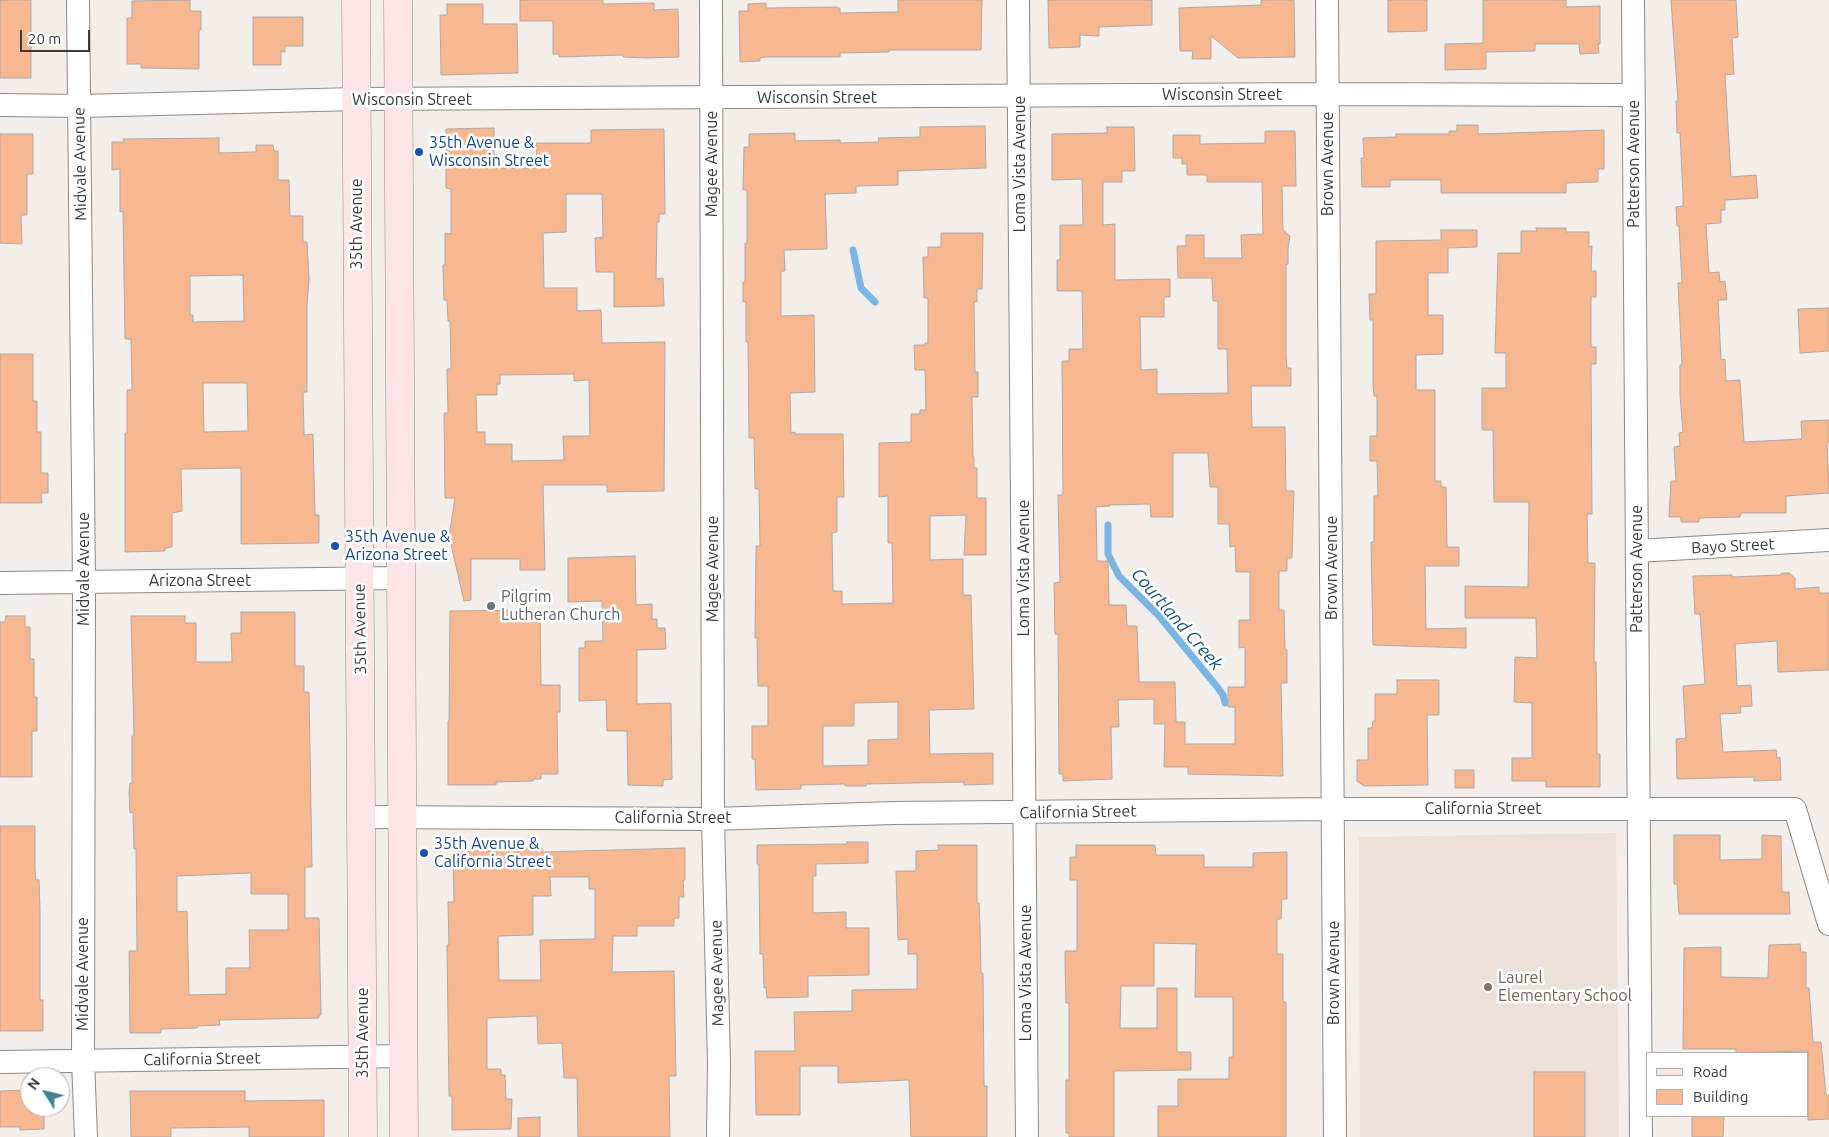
<!DOCTYPE html>
<style>
body{margin:0}
#map{position:relative;width:1829px;height:1137px;overflow:hidden;background:#f4eeeb;font-family:Ubuntu,sans-serif}
canvas{display:block}
.legend{position:absolute;left:1646px;top:1052px;width:162px;height:65px;box-sizing:border-box;background:#fff;border:1px solid #b1b0b0;margin:0;padding:6px 9px;list-style:none;font-size:15px;color:#3c3a39}
.legend li{display:flex;align-items:center;gap:10px;height:25px}
.legend b{width:25px;border:1px solid #b1b0b0}
.north{position:absolute;left:20px;top:1067px;width:50px;height:50px;box-sizing:border-box;background:#fff;border:1px solid #b1b0b0;border-radius:50%;rotate:306deg;font-size:14px;font-weight:700;line-height:20px;text-align:center;color:#3c3a39}
.north::after{content:'';display:block;margin:auto;width:18px;height:22px;background:#438397;clip-path:polygon(50% 0,100% 100%,50% 72%,0 100%)}
.scale{position:absolute;left:20px;top:30px;width:70px;height:22px;box-sizing:border-box;border:2px solid #3c3a39;border-top:0;padding-left:6px;font-size:15px;line-height:18px;white-space:nowrap;color:#3c3a39;-webkit-text-stroke:4px #fff;paint-order:stroke}
</style>
<div id="map">
<canvas width="1829" height="1137"></canvas>
<ul class="legend">
<li><b style="height:6px;background:#fce5e6"></b>Road</li>
<li><b style="height:14px;background:#f7b790"></b>Building</li>
</ul>
<div class="north">N</div>
<div class="scale">20 m</div>
</div>
<script>
const ctx = document.querySelector('canvas').getContext('2d');
ctx.lineJoin = 'round';
function fill(path, color) {
  ctx.fillStyle = color;
  ctx.fill(path, 'evenodd');
}
function poly(rows) {
  const path = new Path2D();
  for (const r of rows) {
    path.moveTo(r[0], r[1]);
    for (let i = 2; i < r.length; i += 2) path.lineTo(r[i], r[i + 1]);
  }
  return path;
}
function trace(path, color, width, dash) {
  ctx.strokeStyle = color;
  ctx.lineWidth = width;
  ctx.lineCap = dash ? 'butt' : 'round';
  ctx.setLineDash(dash || []);
  ctx.stroke(path);
}
function label(font, color, halo, rows, align = 'center') {
  ctx.font = font + ' Ubuntu,sans-serif';
  ctx.lineWidth = 5;
  ctx.setLineDash([]);
  ctx.textBaseline = 'middle';
  ctx.strokeStyle = halo;
  ctx.fillStyle = color;
  for (const [text, x, y, turn = 0] of rows) {
    ctx.save();
    ctx.translate(x, y);
    ctx.rotate((+turn || 0) * Math.PI / 180);
    ctx.textAlign = isNaN(turn) ? turn : align;
    if (halo) ctx.strokeText(text, 0, 0);
    ctx.fillText(text, 0, 0);
    ctx.restore();
  }
}
fill(poly([
 [1616,833,1619,1137,1360,1137,1359,837]
]), '#ece0d9');
trace(poly([
 [853,250,861,288,875,302],
 [1108,525,1108,554,1119,576,1159,616,1218,688,1223,695,1225,703]
]), '#7bb5e4', 7);
const building = poly([
 [0,0,31,0,31,78,0,78,0,0],
 [190,0,190,11,201,11,201,30,199,30,199,69,141,68,141,64,127,64,127,18,132,18,132,1,190,0],
 [520,0,603,0,603,4,654,3,654,10,678,9,679,57,647,58,623,57,623,55,559,57,559,54,553,54,553,21,520,21,520,0],
 [898,0,982,0,981,50,889,50,889,52,840,53,840,57,766,57,760,58,760,61,740,62,739,11,748,11,748,4,766,3,766,8,837,7,837,8,840,8,840,13,888,12,898,12,898,0],
 [1048,0,1152,0,1152,25,1099,27,1099,36,1080,35,1080,47,1049,48,1048,0],
 [1261,0,1294,0,1295,57,1238,58,1211,36,1211,59,1192,59,1193,51,1180,51,1179,8,1261,5,1261,0],
 [1388,0,1427,0,1427,31,1388,32,1388,0],
 [1483,0,1566,0,1566,7,1600,6,1600,44,1598,44,1599,53,1580,54,1579,44,1535,44,1535,51,1486,52,1486,69,1445,70,1445,44,1483,43,1483,0],
 [1671,0,1736,0,1738,37,1732,38,1734,74,1725,75,1731,177,1756,175,1758,198,1725,200,1725,210,1721,210,1721,223,1706,224,1709,273,1719,272,1720,282,1725,281,1727,300,1718,300,1721,360,1725,359,1726,381,1740,380,1744,442,1802,439,1801,421,1829,420,1829,442,1827,442,1829,493,1786,496,1786,513,1741,513,1740,517,1699,518,1699,522,1681,522,1681,517,1669,517,1671,481,1676,481,1674,447,1680,446,1679,433,1683,432,1680,396,1680,365,1682,365,1678,283,1682,283,1679,226,1677,226,1676,207,1683,206,1683,195,1680,133,1677,133,1676,101,1678,101,1671,0],
 [447,4,483,4,483,24,517,24,518,73,441,75,440,15,447,15,447,4],
 [253,17,303,17,303,46,285,46,285,52,281,51,281,65,253,65,253,17],
 [1457,125,1478,125,1478,134,1604,130,1604,169,1598,169,1598,182,1566,183,1566,193,1441,193,1441,180,1390,180,1390,187,1362,187,1361,158,1364,158,1363,138,1396,137,1396,134,1449,134,1449,131,1457,131,1457,125],
 [985,126,986,168,898,171,898,185,856,186,856,193,825,194,827,249,784,250,785,271,781,271,781,316,814,315,815,392,790,393,791,433,795,432,795,434,843,434,844,497,837,497,837,532,832,533,833,591,842,591,842,604,893,603,892,543,888,543,888,496,879,497,879,443,911,442,911,414,920,414,920,410,926,410,925,370,915,370,914,345,925,345,925,343,928,343,928,298,924,298,923,257,928,257,928,247,941,247,941,233,983,233,982,289,977,289,977,302,974,302,975,372,978,372,978,397,972,397,973,457,974,457,974,468,977,468,977,498,986,498,986,555,964,555,966,515,930,516,930,560,963,559,963,595,971,595,974,709,929,710,930,754,993,753,993,784,964,785,964,782,866,784,866,786,845,786,845,784,801,785,801,789,756,790,755,759,752,759,752,726,768,726,768,686,758,686,757,637,755,638,756,546,760,546,759,489,755,489,754,438,749,438,748,342,746,342,746,302,743,302,743,282,745,282,745,243,747,243,747,190,743,190,744,147,749,147,749,134,795,133,795,141,840,140,840,143,879,142,878,138,920,137,920,127,985,126],
 [898,702,898,739,868,740,868,765,823,766,823,726,854,726,854,703,898,702],
 [1107,127,1134,127,1135,171,1122,171,1122,182,1103,182,1103,225,1115,224,1115,280,1170,279,1170,297,1164,297,1164,317,1140,317,1141,370,1157,369,1157,394,1228,393,1227,349,1218,349,1218,301,1213,301,1212,278,1178,278,1177,246,1186,246,1186,235,1204,235,1204,258,1242,258,1241,235,1263,234,1262,182,1207,182,1207,175,1187,175,1187,164,1182,164,1182,158,1173,158,1173,135,1200,135,1200,144,1265,143,1265,131,1295,131,1296,186,1282,186,1283,230,1290,236,1288,248,1288,264,1286,264,1286,355,1287,368,1291,368,1291,386,1251,386,1252,427,1285,427,1286,491,1294,491,1292,558,1287,558,1287,571,1279,571,1279,610,1284,610,1285,650,1287,650,1287,683,1281,683,1283,776,1188,774,1188,767,1164,767,1165,724,1154,724,1154,699,1118,700,1119,727,1111,727,1112,779,1063,781,1063,774,1059,774,1058,634,1055,634,1054,583,1060,582,1058,495,1063,495,1062,361,1069,361,1069,349,1083,349,1082,291,1057,291,1057,260,1060,260,1060,225,1083,225,1082,179,1052,180,1052,134,1107,133,1107,127],
 [1173,453,1208,453,1210,487,1218,487,1218,524,1229,524,1230,547,1235,546,1236,572,1250,572,1250,620,1239,620,1239,648,1245,647,1245,687,1228,687,1228,707,1235,707,1235,744,1185,744,1185,722,1176,722,1175,682,1139,682,1137,626,1127,626,1126,605,1109,605,1108,561,1097,561,1096,507,1110,506,1109,505,1150,504,1151,517,1173,517,1173,453],
 [494,128,494,168,537,168,536,143,591,143,591,130,664,129,665,214,659,214,659,222,657,222,656,279,663,278,664,306,614,307,614,272,596,272,595,238,603,237,602,194,566,194,566,232,543,233,544,288,577,288,577,311,601,310,602,343,665,342,664,491,607,492,607,485,543,485,545,570,520,570,520,559,471,559,471,600,464,601,449,536,455,498,445,498,444,413,448,413,447,369,451,369,450,321,448,321,447,300,444,300,443,265,445,265,445,233,451,234,451,189,446,188,446,129,494,128],
 [574,374,574,381,589,380,590,436,563,436,564,460,512,461,512,444,485,444,485,432,477,432,476,395,497,395,497,384,500,384,500,375,574,374],
 [0,134,33,134,33,174,27,174,27,215,21,215,22,244,0,243,0,134],
 [219,138,219,153,256,152,256,145,273,145,274,151,278,151,278,180,289,180,290,216,303,216,303,242,307,242,309,279,307,306,307,392,303,392,304,435,313,434,315,515,319,515,319,543,241,544,241,468,181,469,182,511,172,513,172,547,165,548,165,551,125,552,125,433,127,433,127,390,132,390,131,339,125,339,123,211,120,212,120,169,112,170,112,142,124,142,123,139,219,138],
 [243,275,244,321,193,322,193,315,190,315,190,276,243,275],
 [203,383,247,383,248,431,204,432,203,383],
 [1536,228,1566,228,1566,232,1589,232,1589,247,1592,246,1591,271,1596,271,1596,297,1591,297,1591,347,1596,347,1596,364,1591,364,1592,514,1587,514,1588,563,1595,563,1594,662,1596,662,1597,720,1597,754,1600,754,1600,787,1546,787,1546,781,1512,781,1512,758,1532,758,1532,703,1514,702,1515,657,1537,658,1536,618,1465,618,1465,586,1528,587,1529,502,1494,502,1493,430,1482,430,1482,388,1506,388,1506,353,1495,353,1498,253,1521,253,1521,231,1537,231,1536,228],
 [1441,230,1477,230,1477,247,1448,248,1448,273,1428,273,1428,315,1443,315,1443,354,1416,355,1416,390,1435,390,1435,481,1441,481,1441,487,1446,487,1447,547,1459,547,1459,566,1425,566,1426,629,1466,628,1466,648,1373,645,1371,542,1374,542,1374,496,1378,496,1377,461,1370,461,1370,436,1377,436,1377,396,1374,396,1373,385,1373,320,1370,320,1369,294,1376,294,1376,241,1441,240,1441,230],
 [1829,308,1829,351,1800,353,1798,309,1829,308],
 [0,354,33,354,33,401,37,401,37,432,41,432,41,473,48,473,48,493,41,493,42,503,0,503,0,354],
 [635,556,636,605,652,604,652,619,657,619,657,628,665,628,666,649,637,650,637,704,671,703,672,779,663,780,663,786,628,785,627,731,607,731,606,700,579,701,579,648,585,648,585,641,603,641,602,601,568,602,568,558,635,556],
 [1782,573,1789,573,1795,578,1795,589,1819,587,1819,593,1829,593,1829,670,1778,672,1777,641,1735,644,1737,686,1751,685,1752,706,1740,707,1741,713,1720,714,1723,752,1776,750,1777,758,1780,757,1781,780,1754,781,1754,777,1677,779,1676,739,1686,738,1683,686,1705,684,1700,614,1695,614,1693,576,1732,575,1732,577,1780,575,1782,573],
 [540,610,541,685,560,685,560,712,557,712,558,774,541,774,541,779,533,779,533,781,496,782,496,785,448,785,448,721,449,721,450,611,540,610],
 [241,612,295,612,295,666,304,666,304,692,309,692,312,867,305,867,305,918,319,918,321,1015,319,1015,319,1018,219,1020,220,1025,197,1026,197,1028,161,1029,161,1033,130,1033,129,951,137,951,136,849,134,849,133,812,130,813,129,793,130,783,132,783,132,736,134,736,131,616,185,616,185,623,196,623,196,662,232,662,231,633,241,633,241,612],
 [251,873,251,894,288,894,288,930,249,930,250,968,226,968,226,994,189,995,187,911,177,912,177,876,251,873],
 [6,616,25,616,25,627,30,627,30,659,34,659,34,697,37,697,37,731,32,731,32,777,0,777,0,622,5,622,6,616],
 [1397,680,1439,680,1439,715,1427,715,1428,785,1364,786,1357,781,1357,760,1368,760,1368,728,1372,728,1373,721,1375,721,1375,694,1397,694,1397,680],
 [1455,770,1474,770,1474,788,1455,788,1455,770],
 [0,826,35,826,35,869,36,880,39,880,40,909,40,1000,43,1000,43,1031,0,1031,0,826],
 [1674,835,1720,835,1720,860,1762,859,1762,835,1781,836,1782,892,1789,892,1790,914,1679,914,1677,884,1674,884,1674,835],
 [847,842,868,842,868,863,816,864,816,876,813,876,813,913,846,912,846,928,869,928,869,975,808,976,808,997,767,998,766,987,764,988,763,954,760,954,759,864,757,864,757,845,847,844,847,842],
 [938,845,977,845,977,903,979,903,980,925,981,973,983,973,984,1086,987,1086,987,1137,911,1137,909,1080,838,1083,838,1066,800,1066,800,1115,756,1115,755,1051,795,1051,794,1012,852,1011,852,990,917,989,917,954,908,954,908,939,898,940,896,871,916,871,916,851,939,850,938,845],
 [1076,845,1155,845,1156,855,1204,855,1204,867,1253,867,1253,853,1287,852,1287,899,1282,899,1281,919,1277,919,1277,954,1283,954,1283,1002,1286,1002,1286,1137,1158,1137,1158,1106,1178,1106,1178,1079,1229,1079,1229,1057,1233,1057,1233,997,1195,997,1196,944,1154,943,1154,986,1121,986,1120,1028,1157,1028,1157,988,1177,988,1177,1052,1191,1052,1191,1070,1114,1071,1114,1137,1069,1137,1069,1133,1066,1133,1066,1080,1069,1080,1069,1003,1066,1003,1065,962,1065,951,1077,951,1077,880,1070,880,1070,857,1076,857,1076,845],
 [521,848,542,848,542,852,685,848,685,880,683,880,684,897,679,897,679,918,674,918,674,926,637,926,637,936,613,936,612,972,674,971,676,1076,669,1076,670,1137,578,1137,577,1078,564,1078,562,1043,538,1044,537,1016,487,1018,487,1069,501,1069,501,1075,505,1075,506,1099,512,1099,511,1129,452,1130,452,1096,449,1096,447,945,449,945,448,902,454,902,453,851,521,851,521,848],
 [550,877,589,877,589,889,595,889,595,939,540,940,541,980,499,980,498,936,533,935,533,896,551,896,550,877],
 [1800,944,1801,952,1806,952,1806,988,1809,988,1813,1042,1821,1042,1826,1095,1829,1095,1829,1119,1808,1120,1808,1051,1736,1053,1736,1049,1683,1049,1684,948,1721,947,1721,977,1768,978,1769,945,1800,944],
 [1534,1072,1585,1072,1585,1137,1534,1137,1534,1072],
 [30,1090,30,1107,44,1107,44,1129,20,1130,20,1127,0,1127,0,1091,30,1090],
 [130,1091,245,1091,245,1101,324,1100,324,1137,249,1137,249,1127,171,1128,171,1137,131,1137,130,1091],
 [1692,1116,1724,1116,1723,1137,1692,1137,1692,1116],
 [540,1117,540,1137,518,1137,518,1118,540,1117]
]);
fill(building, '#f7b790');
trace(building, '#aea9a6', 1);
const street = poly([
 [78,0,84,582,83,1061,86,1137],
 [711,0,713,819,719,1063,718,1137],
 [1018,0,1027,1137],
 [1327,0,1335,1137],
 [1633,0,1641,1137],
 [0,105,80,106,356,99,1328,94,1633,95],
 [1637,551,1829,540],
 [0,583,400,578],
 [362,817,713,819,893,813,1334,809,1795,809,1829,924],
 [0,1062,404,1056]
]);
const secondary = poly([
 [356,0,363,1137],
 [398,0,404,1137]
]);
trace(street, '#8e8986', 24);
trace(secondary, '#8e8986', 29);
trace(street, '#fff', 22);
trace(secondary, '#fce5e6', 28);
for (const [x, y, r, color] of [
 [419,152,5,"#1a4fb4"],
 [335,546,5,"#1a4fb4"],
 [491,606,5,"#6b7280"],
 [424,853,5,"#1a4fb4"],
 [1488,987,5,"#8d6e63"]
]) {
  const dot = new Path2D();
  dot.arc(x, y, r, 0, 2 * Math.PI);
  ctx.fillStyle = color;
  ctx.fill(dot);
  trace(dot, '#fff', 2);
}
label('16px', '#3c3a39', '#fff', [
 ["Wisconsin Street",1222,95],
 ["Wisconsin Street",817,98],
 ["Wisconsin Street",412,100],
 ["Midvale Avenue",80,164,-91],
 ["Magee Avenue",712,164,-90],
 ["Loma Vista Avenue",1020,164,-90],
 ["Brown Avenue",1328,164,-90],
 ["Patterson Avenue",1634,164,-90],
 ["35th Avenue",357,224,-90],
 ["Bayo Street",1733,546,-3],
 ["Loma Vista Avenue",1024,568,-90],
 ["Brown Avenue",1332,568,-90],
 ["Midvale Avenue",84,569,-90],
 ["Magee Avenue",713,569,-90],
 ["Patterson Avenue",1637,569,-90],
 ["Arizona Street",200,581],
 ["35th Avenue",360,629,-91],
 ["California Street",1483,809],
 ["California Street",1078,812,-1],
 ["California Street",673,818],
 ["Magee Avenue",717,973,-91],
 ["Loma Vista Avenue",1026,973,-90],
 ["Brown Avenue",1334,973,-90],
 ["Midvale Avenue",83,974,-90],
 ["35th Avenue",363,1033,-90],
 ["California Street",202,1059,-1]
]);
label('16px', '#164399', '#fff', [
 ["35th Avenue &",429,143],
 ["Wisconsin Street",429,161],
 ["35th Avenue &",345,537],
 ["Arizona Street",345,555],
 ["35th Avenue &",434,844],
 ["California Street",434,862]
], 'left');
label('16px', '#5b616d', '#fff', [
 ["Pilgrim",501,597],
 ["Lutheran Church",501,615]
], 'left');
label('16px', '#785e54', '#fff', [
 ["Laurel",1498,978],
 ["Elementary School",1498,996]
], 'left');
label('italic 18px', '#0d527e', '#fff', [
 ["Courtland Creek",1177,619,49]
]);
</script>
